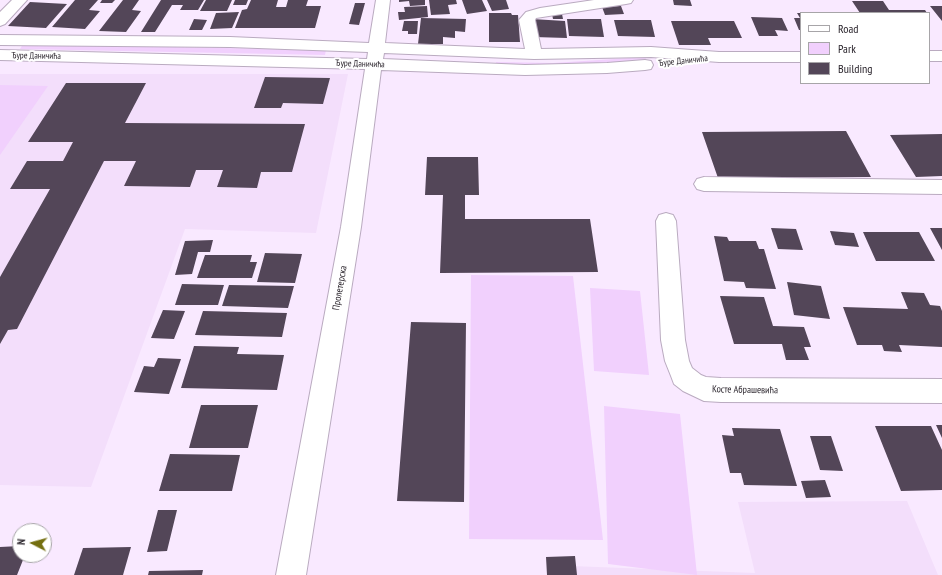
<!DOCTYPE html>
<meta charset="utf-8">
<style>
body{margin:0}
#map{position:relative;width:942px;height:575px;overflow:hidden;background:#f9e9ff;font-family:"PT Sans Narrow",sans-serif}
canvas{display:block}
.legend{position:absolute;left:800px;top:12px;width:130px;height:72px;box-sizing:border-box;background:#fff;border:1px solid #a7a5a8;margin:0;padding:5px 7px;list-style:none;font-size:12px;color:#241e26}
.legend li{display:flex;align-items:center;gap:8px;height:20px}
.legend b{width:20px;border:1px solid #a7a5a8}
.north{position:absolute;left:12px;top:523px;width:40px;height:40px;box-sizing:border-box;background:#fff;border:1px solid #a7a5a8;border-radius:50%;rotate:276deg;font-size:11px;font-weight:700;line-height:16px;text-align:center;color:#241e26}
.north::after{content:'';display:block;margin:auto;width:14px;height:18px;background:#746f10;clip-path:polygon(50% 0,100% 100%,50% 72%,0 100%)}
</style>
<div id="map">
<canvas width="942" height="575"></canvas>
<ul class="legend">
<li><b style="height:5px;background:#fff"></b>Road</li>
<li><b style="height:11px;background:#f1d0fd"></b>Park</li>
<li><b style="height:11px;background:#534658"></b>Building</li>
</ul>
<div class="north">N</div>
</div>
<script>
const ctx = document.querySelector('canvas').getContext('2d');
ctx.lineJoin = 'round';
function fill(path, color) {
  ctx.fillStyle = color;
  ctx.fill(path, 'evenodd');
}
function poly(rows) {
  const path = new Path2D();
  for (const r of rows) {
    path.moveTo(r[0], r[1]);
    for (let i = 2; i < r.length; i += 2) path.lineTo(r[i], r[i + 1]);
  }
  return path;
}
function trace(path, color, width, dash) {
  ctx.strokeStyle = color;
  ctx.lineWidth = width;
  ctx.lineCap = dash ? 'butt' : 'round';
  ctx.setLineDash(dash || []);
  ctx.stroke(path);
}
function label(font, color, halo, rows, align = 'center') {
  ctx.font = font + ' "PT Sans Narrow",sans-serif';
  ctx.lineWidth = 4;
  ctx.setLineDash([]);
  ctx.textBaseline = 'middle';
  ctx.strokeStyle = halo;
  ctx.fillStyle = color;
  for (const [text, x, y, turn = 0] of rows) {
    ctx.save();
    ctx.translate(x, y);
    ctx.rotate((+turn || 0) * Math.PI / 180);
    ctx.textAlign = isNaN(turn) ? turn : align;
    if (halo) ctx.strokeText(text, 0, 0);
    ctx.fillText(text, 0, 0);
    ctx.restore();
  }
}
fill(poly([
 [0,74,348,74,316,233,185,229,91,487,0,485],
 [907,501,938,575,572,575,571,566,755,573,738,502]
]), '#f3defb');
fill(poly([
 [23,44,326,50,325,55,20,49],
 [645,57,647,61,631,64,495,66,496,62,553,63],
 [0,85,48,86,0,155],
 [471,275,573,276,603,540,469,539],
 [590,288,640,291,649,375,594,371],
 [604,406,680,414,697,575,608,564]
]), '#f1d0fd');
fill(poly([
 [75,0,98,0,89,10,100,11,85,29,52,27],
 [102,0,115,0,112,3,100,3],
 [123,0,139,0,132,10,141,11,126,32,99,31],
 [161,0,204,0,198,10,180,10,183,5,172,5,155,32,141,32],
 [206,0,232,0,227,11,200,11],
 [235,0,248,0,246,5,233,5],
 [251,0,278,0,276,7,286,7,288,0,308,0,306,6,321,6,315,28,235,28,242,10,247,9],
 [399,0,425,0,425,5,410,6,409,1,399,2],
 [429,0,456,0,457,4,448,5,450,14,431,15],
 [462,0,482,0,487,11,467,14],
 [487,0,506,0,509,9,492,11],
 [673,0,690,0,692,6,674,5],
 [852,1,883,1,889,10,925,10,927,13,860,13],
 [30,2,67,4,46,28,8,26],
 [355,3,365,3,359,25,349,24],
 [427,6,428,17,399,20,398,12,405,12,404,7],
 [621,6,624,14,605,15,602,7],
 [930,6,942,6,942,21],
 [239,12,232,28,210,29,216,13],
 [489,13,511,13,512,15,518,15,520,42,489,42],
 [797,13,801,13,801,30,799,30,794,18,800,18],
 [552,14,562,14,563,19,553,19],
 [751,17,782,18,788,31,775,30,778,36,759,36],
 [421,18,466,19,465,32,455,31,455,38,443,37,443,44,418,44],
 [194,19,207,20,202,30,189,30],
 [532,19,565,21,567,38,534,37],
 [567,19,601,19,604,37,569,36],
 [614,20,651,20,655,37,618,36],
 [404,21,418,21,417,34,408,34,408,31,402,31],
 [671,21,734,21,742,38,708,38,711,45,679,45],
 [265,77,330,78,323,104,283,103,281,108,254,108],
 [66,83,146,83,125,123,305,124,292,172,261,172,257,188,217,187,223,170,196,170,190,187,124,186,136,161,104,161,17,329,8,330,0,344,0,277,50,189,10,189,27,161,63,161,73,142,28,142],
 [846,131,871,177,718,178,702,132],
 [942,134,942,176,916,177,890,135],
 [427,157,478,157,479,195,465,195,465,219,590,219,598,272,440,273,443,195,425,195],
 [771,228,796,229,803,250,778,249],
 [930,228,942,228,942,250],
 [830,231,854,233,859,247,835,245],
 [863,232,919,232,935,261,876,261],
 [714,236,727,237,729,241,756,241,759,249,764,249,776,289,746,288,744,282,724,281],
 [213,240,210,252,198,252,192,274,175,275,185,241],
 [265,253,302,254,295,283,257,282],
 [205,255,252,255,250,262,257,262,252,278,197,278],
 [787,282,821,286,830,319,794,315],
 [182,284,224,285,218,305,175,305],
 [229,285,294,286,288,308,222,306],
 [901,292,924,293,930,305,940,306,942,311,942,347,899,345,902,352,884,351,882,345,857,345,843,307,908,309],
 [720,296,764,297,773,326,804,327,811,347,804,347,809,360,786,360,782,344,734,344],
 [163,310,185,311,174,339,151,338],
 [203,311,287,313,282,337,195,335],
 [411,322,466,323,464,502,397,501],
 [194,346,239,347,237,354,284,355,277,390,181,388],
 [158,358,181,359,169,394,134,392,144,366,154,367],
 [201,405,258,405,248,448,189,448],
 [936,425,942,425,942,438],
 [875,426,931,426,942,450,942,490,901,491],
 [732,428,780,429,797,486,744,485,741,473,730,473,722,435,734,436],
 [810,436,831,436,843,471,820,470],
 [170,454,240,455,232,491,159,491],
 [825,480,831,497,806,498,801,481],
 [158,510,177,510,167,551,147,552],
 [20,546,20,555,25,555,17,575,0,575,0,547],
 [131,547,123,575,74,575,83,548],
 [575,556,577,575,547,575,546,557],
 [203,570,202,575,148,575,149,571]
]), '#534658');
const minor = poly([
 [12,0,27,0,5,24,0,26,0,12,12,0],
 [376,0,390,0,385,43,525,49,519,20,526,12,540,8,594,0,633,0,631,3,626,4,536,18,535,20,541,49,651,47,719,52,801,52,801,62,719,62,651,57,534,59,384,53,383,59,525,65,607,63,645,60,651,61,653,65,651,69,645,70,607,73,525,75,381,70,361,227,306,575,276,575,341,227,365,69,0,60,0,50,367,59,368,52,230,47,0,45,0,35,230,37,369,43,376,0],
 [929,51,942,51,942,61,929,61,929,51],
 [704,177,942,180,942,194,704,191,697,189,694,184,697,179,704,177],
 [666,213,673,215,676,221,685,340,689,361,692,368,701,375,706,377,721,378,942,379,942,403,721,402,704,401,683,391,674,384,671,376,665,361,661,340,656,221,659,215,666,213]
]);
trace(minor, '#baabc0', 2);
fill(minor, '#fff');
label('9px', '#241e26', '#fff', [
 ["Ђуре Даничића",36,56,1],
 ["Ђуре Даничића",683,61,-6],
 ["Ђуре Даничића",360,64,2]
]);
label('10px', '#241e26', '#fff', [
 ["Пролетерска",340,288,-80],
 ["Косте Абрашевића",745,390,1]
]);
</script>
